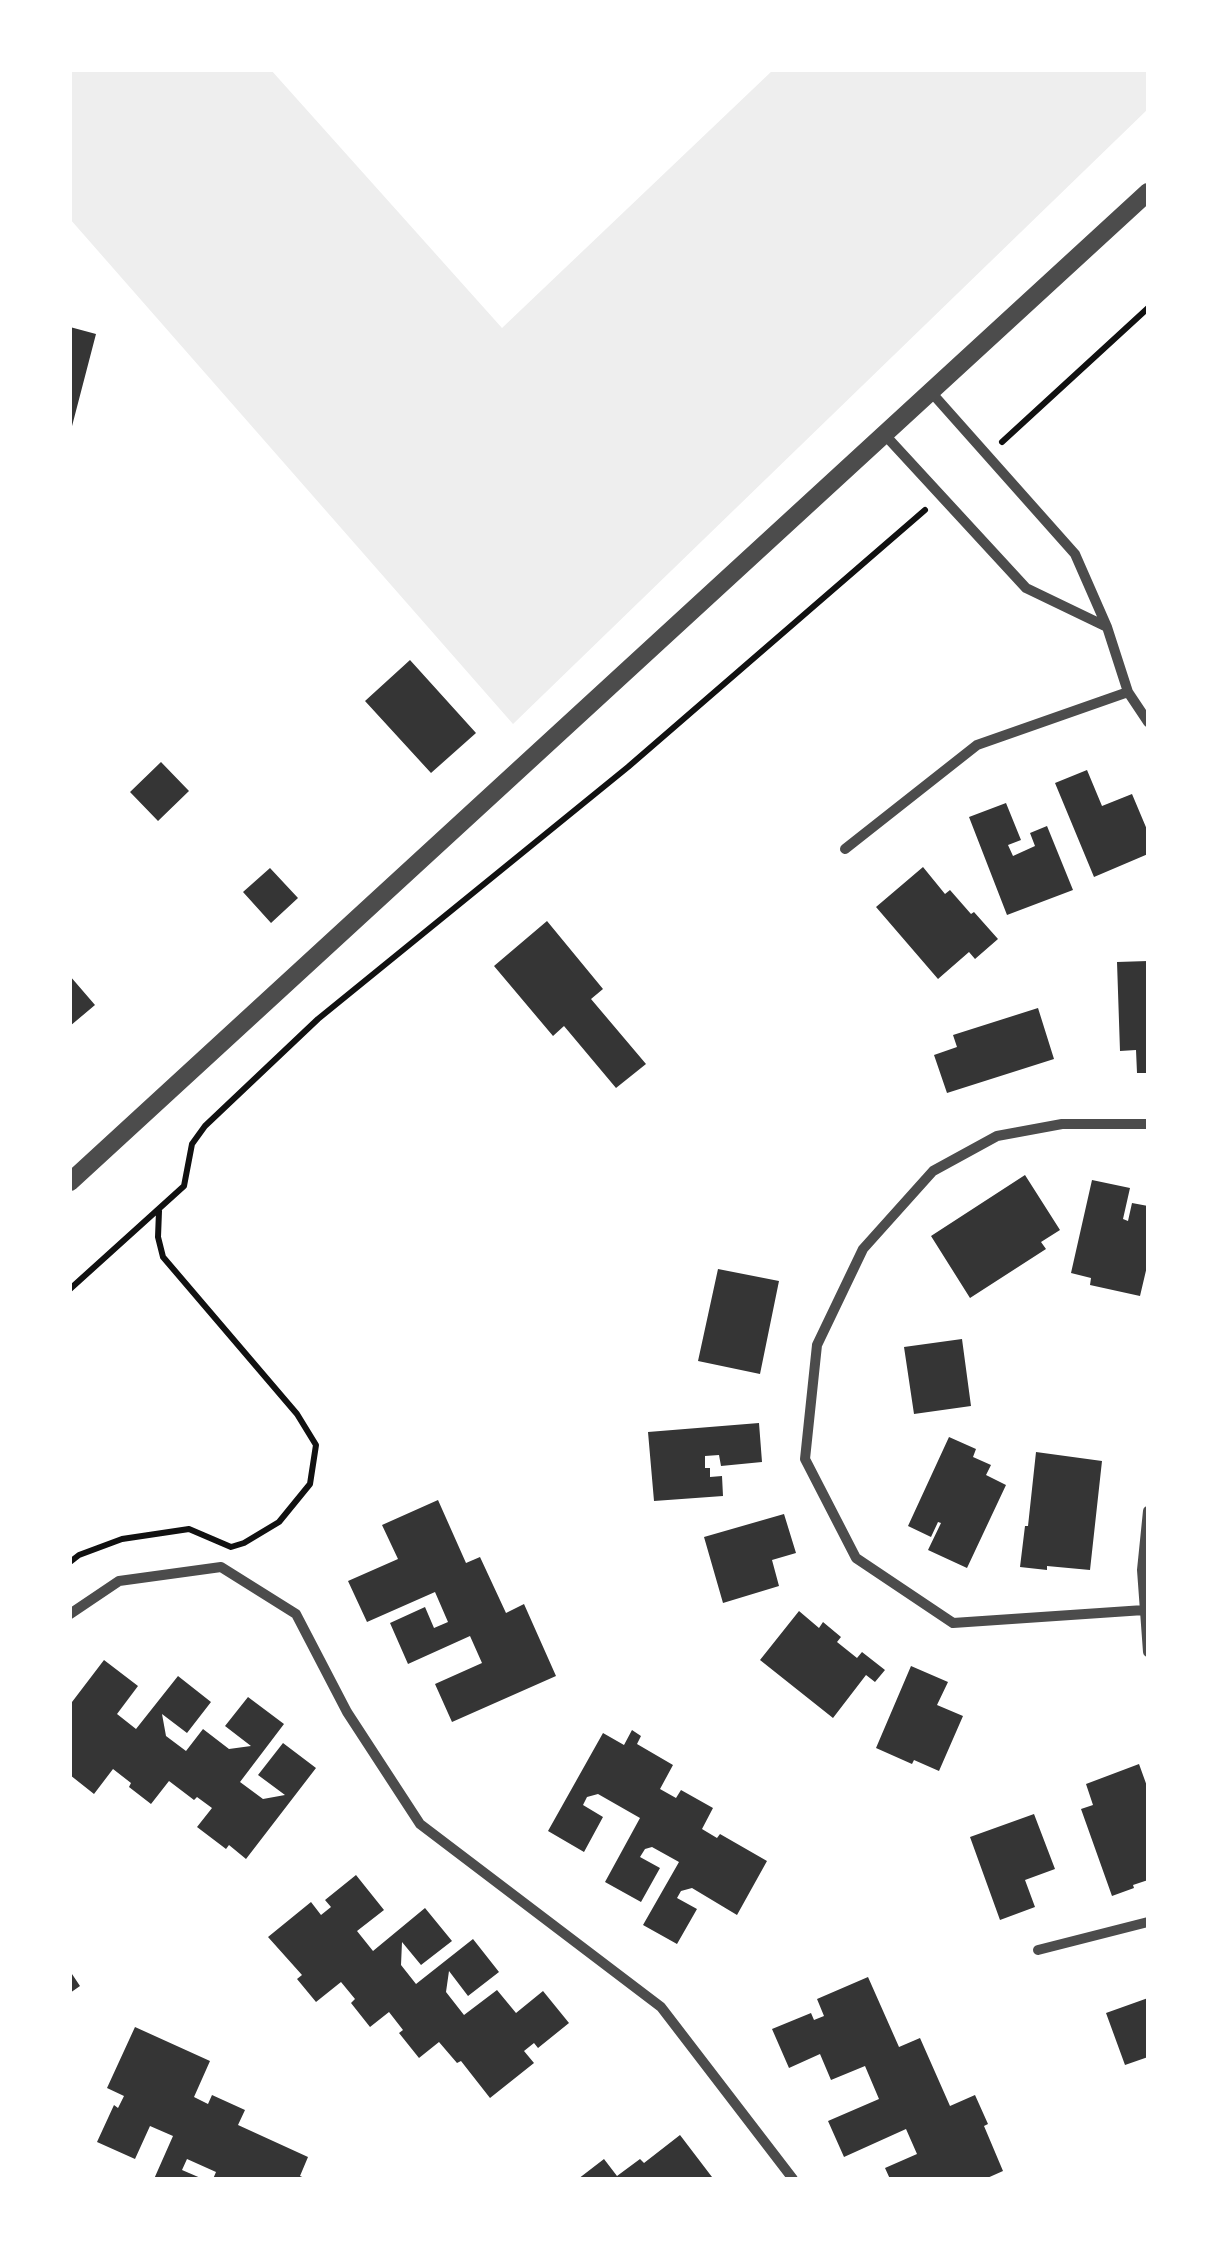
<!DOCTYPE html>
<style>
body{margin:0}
#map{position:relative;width:1218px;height:2249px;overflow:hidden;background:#fff;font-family:"Titillium Web",sans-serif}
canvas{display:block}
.frame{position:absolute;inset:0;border:72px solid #fff;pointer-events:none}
</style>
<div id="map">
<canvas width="1218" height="2249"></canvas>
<div class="frame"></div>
</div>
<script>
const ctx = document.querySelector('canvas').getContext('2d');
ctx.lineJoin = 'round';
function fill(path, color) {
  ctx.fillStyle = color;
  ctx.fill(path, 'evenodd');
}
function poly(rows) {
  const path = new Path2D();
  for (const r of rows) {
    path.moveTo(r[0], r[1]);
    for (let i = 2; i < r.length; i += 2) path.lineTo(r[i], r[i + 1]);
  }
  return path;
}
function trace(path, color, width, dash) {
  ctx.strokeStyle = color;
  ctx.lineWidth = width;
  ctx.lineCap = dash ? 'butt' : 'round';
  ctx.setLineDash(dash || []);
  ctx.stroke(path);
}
fill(poly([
 [70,70,271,70,502,328,773,70,1148,70,1148,109,513,724,70,219]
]), '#eee');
fill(poly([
 [70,327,96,334,71,430,70,430],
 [410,660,476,733,431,773,365,701],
 [161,762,189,791,158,821,130,792],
 [1087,770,1102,806,1132,794,1148,832,1148,854,1094,877,1055,783],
 [1006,803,1021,840,1008,845,1013,856,1035,846,1030,833,1047,826,1073,890,1007,915,969,817],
 [923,867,945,894,950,890,971,914,974,912,998,939,975,959,969,952,938,979,876,907],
 [270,868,298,898,271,923,243,892],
 [547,921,603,989,591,999,646,1064,616,1088,564,1026,553,1036,494,966],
 [1148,961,1148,1073,1137,1073,1136,1050,1120,1051,1117,962],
 [70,976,95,1005,70,1026],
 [1038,1008,1054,1059,947,1093,934,1055,957,1047,953,1035],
 [1025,1175,1060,1230,1041,1242,1046,1249,970,1298,931,1236],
 [1092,1180,1130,1188,1123,1219,1128,1221,1132,1203,1148,1206,1148,1262,1140,1296,1090,1285,1091,1278,1071,1273],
 [718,1269,779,1281,760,1374,698,1361],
 [962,1339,971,1406,914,1414,904,1347],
 [759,1423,762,1462,721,1466,719,1455,705,1456,705,1468,710,1468,710,1477,722,1476,723,1496,654,1501,648,1432],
 [949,1437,976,1449,973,1457,991,1465,986,1475,1006,1485,967,1568,928,1550,941,1523,938,1522,931,1537,908,1526],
 [1036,1452,1102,1461,1090,1570,1047,1566,1047,1570,1020,1567,1025,1526,1028,1526],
 [438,1500,466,1563,480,1557,506,1613,524,1604,556,1676,452,1722,435,1684,482,1663,470,1636,408,1664,390,1623,425,1607,434,1628,448,1622,435,1592,367,1622,348,1581,398,1559,382,1525],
 [784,1514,796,1553,772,1560,779,1586,723,1603,704,1537],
 [799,1611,819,1628,823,1622,841,1637,837,1642,857,1658,862,1652,885,1670,875,1682,866,1675,833,1718,760,1660],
 [104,1660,138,1686,117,1714,136,1729,178,1676,211,1702,187,1733,162,1714,166,1736,186,1751,203,1729,229,1749,251,1746,225,1726,248,1697,284,1724,240,1782,263,1799,285,1795,258,1775,283,1743,316,1768,246,1859,229,1845,226,1849,197,1827,212,1808,197,1797,194,1800,169,1781,151,1804,129,1787,131,1783,113,1769,94,1794,70,1775,72,1769,70,1767,70,1701,72,1702],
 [911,1666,948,1682,937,1705,963,1716,939,1771,914,1760,912,1764,876,1748],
 [632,1730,641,1736,637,1744,673,1765,660,1789,676,1798,681,1790,713,1808,702,1829,717,1838,720,1834,767,1861,737,1915,692,1888,681,1891,677,1898,697,1909,677,1944,643,1925,679,1862,652,1847,645,1849,640,1857,660,1868,641,1902,605,1882,640,1818,598,1794,587,1797,583,1805,603,1817,584,1852,548,1831,603,1733,624,1745],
 [1139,1764,1148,1789,1148,1880,1133,1885,1134,1888,1112,1896,1081,1809,1093,1805,1086,1784],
 [1034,1814,1055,1869,1025,1880,1035,1907,1000,1920,970,1837],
 [356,1875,384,1910,357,1931,373,1951,425,1908,452,1941,421,1965,402,1942,401,1965,416,1984,473,1939,499,1972,468,1996,449,1971,446,1992,464,2015,497,1990,516,2013,543,1991,569,2023,538,2048,534,2043,524,2051,534,2063,490,2098,461,2061,457,2063,439,2042,419,2058,399,2033,403,2030,389,2012,370,2027,351,2003,355,1999,341,1982,316,2002,297,1979,302,1975,268,1937,311,1902,321,1915,331,1907,325,1900],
 [70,1971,80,1986,70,1993],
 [868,1977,899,2047,920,2038,950,2106,975,2095,988,2124,984,2126,1003,2171,985,2179,890,2179,885,2168,917,2154,906,2129,844,2157,828,2121,879,2099,865,2066,831,2080,820,2054,789,2068,772,2029,811,2013,814,2020,824,2016,817,1999],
 [1148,1998,1148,2057,1125,2065,1106,2013],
 [135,2027,210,2061,194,2097,208,2104,212,2095,245,2110,238,2125,308,2157,300,2176,307,2179,213,2179,216,2172,187,2159,182,2170,203,2179,154,2179,173,2136,150,2126,135,2159,97,2142,114,2105,118,2108,124,2096,107,2088],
 [680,2135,712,2177,710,2179,578,2179,604,2159,617,2176,640,2159,644,2163]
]), '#353535');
trace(poly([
 [1002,442,1148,308],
 [70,1289,184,1186,192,1144,205,1126,318,1019,628,767,925,510],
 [70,1562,79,1555,122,1539,189,1529,231,1547,244,1543,279,1522,310,1484,316,1445,297,1414,163,1257,158,1237,159,1211]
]), '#111', 6);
trace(poly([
 [931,392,1075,554,1107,627,1128,692,1148,722],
 [885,435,1026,588,1107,627],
 [845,849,977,745,1128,692],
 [1148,1511,1142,1570,1148,1652],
 [1144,1610,953,1623,856,1558,805,1459,817,1345,863,1249,933,1171,997,1136,1062,1124,1148,1124],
 [70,1614,119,1581,221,1567,296,1614,347,1712,420,1824,661,2007,793,2179],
 [1038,1950,1148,1922]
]), '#4c4c4c', 10);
trace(poly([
 [70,1182,1148,192]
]), '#4c4c4c', 18);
</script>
